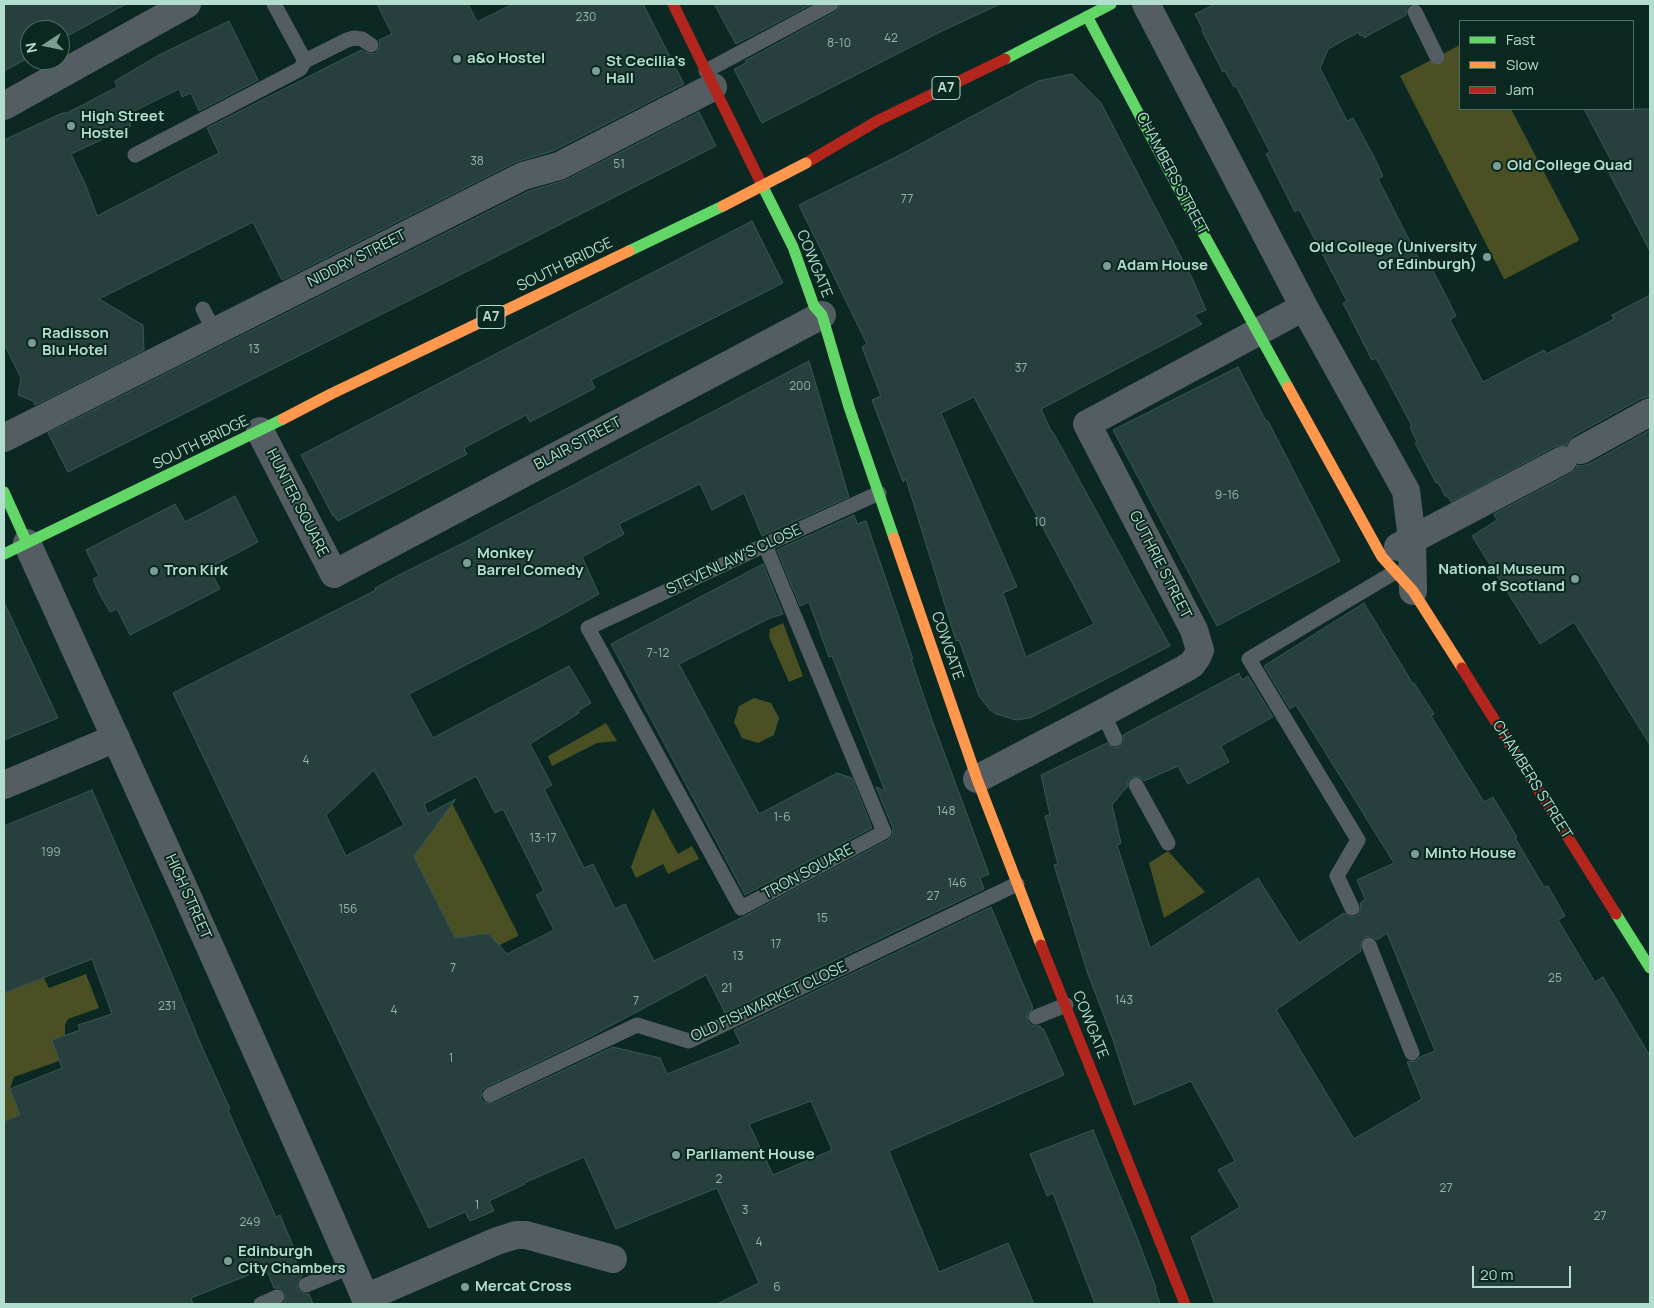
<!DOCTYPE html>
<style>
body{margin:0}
#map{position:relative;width:1654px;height:1308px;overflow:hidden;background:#0c2822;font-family:Manrope,sans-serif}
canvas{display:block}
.frame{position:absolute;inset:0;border:5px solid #b3decf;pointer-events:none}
.legend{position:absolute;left:1459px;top:20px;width:175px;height:90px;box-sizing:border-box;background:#0a281f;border:1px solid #4e7165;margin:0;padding:6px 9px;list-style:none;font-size:15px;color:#b3decf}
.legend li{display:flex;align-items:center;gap:10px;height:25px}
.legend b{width:25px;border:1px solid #4e7165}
.north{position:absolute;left:20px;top:20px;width:50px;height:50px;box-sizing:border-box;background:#0a281f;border:1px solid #4e7165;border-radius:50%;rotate:259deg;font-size:14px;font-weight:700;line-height:20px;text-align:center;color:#b3decf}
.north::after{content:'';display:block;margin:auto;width:18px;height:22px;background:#799e92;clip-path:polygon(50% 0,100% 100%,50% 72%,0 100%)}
.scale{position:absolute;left:1472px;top:1266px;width:99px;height:22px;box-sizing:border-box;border:2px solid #b3decf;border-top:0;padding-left:6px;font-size:15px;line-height:18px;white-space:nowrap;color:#b3decf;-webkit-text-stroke:4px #0a281f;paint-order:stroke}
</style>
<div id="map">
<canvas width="1654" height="1308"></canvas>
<div class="frame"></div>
<ul class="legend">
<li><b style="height:6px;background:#63d668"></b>Fast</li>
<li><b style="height:6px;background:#ff974d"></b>Slow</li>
<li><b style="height:6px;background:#b3261e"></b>Jam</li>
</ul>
<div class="north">N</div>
<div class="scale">20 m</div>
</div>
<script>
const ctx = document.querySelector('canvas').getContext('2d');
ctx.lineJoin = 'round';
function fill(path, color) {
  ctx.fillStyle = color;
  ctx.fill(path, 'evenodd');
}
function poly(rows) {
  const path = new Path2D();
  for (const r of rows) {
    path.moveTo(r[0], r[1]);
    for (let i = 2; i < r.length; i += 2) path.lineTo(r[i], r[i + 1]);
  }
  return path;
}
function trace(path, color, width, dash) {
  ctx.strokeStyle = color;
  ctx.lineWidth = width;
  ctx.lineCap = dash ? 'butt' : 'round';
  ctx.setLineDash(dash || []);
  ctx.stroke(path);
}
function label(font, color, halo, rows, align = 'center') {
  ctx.font = font + ' Manrope,sans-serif';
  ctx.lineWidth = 4;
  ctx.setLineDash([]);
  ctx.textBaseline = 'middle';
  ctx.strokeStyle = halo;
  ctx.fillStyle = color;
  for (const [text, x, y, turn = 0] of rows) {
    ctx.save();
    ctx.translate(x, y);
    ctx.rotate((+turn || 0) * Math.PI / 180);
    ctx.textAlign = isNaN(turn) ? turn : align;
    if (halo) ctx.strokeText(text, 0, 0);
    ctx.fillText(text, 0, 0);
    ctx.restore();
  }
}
fill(poly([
 [1460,45,1460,109,1511,109,1579,239,1578,241,1505,279,1504,279,1400,76],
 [783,623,803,676,789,682,769,637,770,629],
 [754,698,771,703,779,718,774,735,758,743,742,738,734,722,739,706],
 [606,723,617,741,597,743,552,766,548,756],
 [452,803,518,934,518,936,498,946,491,936,487,934,455,938,413,856],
 [653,808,678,854,692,846,699,859,668,874,663,864,636,878,631,867],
 [1168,851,1205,892,1164,918,1149,863],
 [86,974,99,1008,68,1019,65,1025,65,1035,52,1040,59,1061,14,1077,10,1089,20,1115,4,1121,4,993,44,978,49,988]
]), '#4a5023');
const building = poly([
 [4,4,126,4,60,40,60,30,30,30,30,57,4,71,4,4],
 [377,4,468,4,477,22,513,4,643,4,684,84,553,151,516,162,282,280,253,222,99,299,143,325,144,350,35,405,33,401,18,395,21,378,4,344,4,140,62,113,67,113,117,87,115,81,159,55,229,21,258,80,199,111,191,93,182,97,179,89,126,115,131,126,71,154,86,186,97,216,219,153,207,128,361,50,370,54,376,53,380,46,379,40,392,34,377,4],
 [714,4,812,4,736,44,714,4],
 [840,4,1000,4,940,32,762,123,734,69,746,63,745,61,835,12,839,8,840,4],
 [1215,4,1411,4,1407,7,1406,15,1378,30,1364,38,1363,35,1360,36,1359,32,1328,49,1320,68,1347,121,1353,118,1374,157,1383,176,1378,179,1421,263,1427,260,1442,288,1456,316,1450,320,1483,382,1544,350,1546,354,1574,340,1614,319,1612,315,1650,295,1650,396,1642,398,1573,436,1568,442,1567,445,1556,446,1451,502,1447,496,1445,496,1438,482,1436,483,1415,443,1417,442,1410,427,1412,426,1376,358,1372,360,1343,303,1347,301,1299,209,1295,212,1266,154,1270,152,1236,86,1234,87,1225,71,1223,72,1202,31,1203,30,1195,14,1215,4],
 [1072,74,1101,103,1193,280,1206,310,1194,315,1202,324,1041,409,1051,431,1052,431,1064,452,1170,646,1030,718,1016,720,996,714,990,710,979,696,959,640,956,641,906,479,903,482,872,400,881,396,862,347,867,344,799,205,896,157,1038,81,1072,74],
 [974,397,1094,624,1026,657,1003,593,1017,587,941,413,974,397],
 [1584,109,1650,109,1650,251,1606,167,1613,164,1584,109],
 [699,112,716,146,68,472,48,433,529,191,566,180,699,112],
 [752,221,783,283,591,380,595,388,530,422,526,415,464,448,467,454,338,521,334,516,333,516,301,455,752,221],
 [809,361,849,497,762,536,744,493,712,510,700,484,619,524,624,534,582,557,599,594,542,626,409,694,433,738,569,666,591,703,578,711,579,713,530,744,552,785,544,789,584,868,593,864,615,909,625,904,654,961,745,916,888,840,892,837,893,828,876,787,885,791,832,656,829,657,809,602,800,606,777,550,854,515,857,524,866,521,913,659,911,659,932,720,989,874,980,878,984,889,725,1013,706,975,584,1040,486,1087,482,1090,481,1099,485,1103,494,1103,613,1047,660,1058,667,1074,741,1044,734,1030,991,907,1033,1008,1027,1015,1028,1021,1031,1025,1035,1026,1040,1026,1041,1029,1043,1028,1064,1075,889,1151,939,1272,1008,1243,1034,1304,717,1304,759,1283,717,1188,616,1229,584,1157,524,1183,525,1184,489,1201,494,1211,470,1221,465,1212,429,1228,366,1098,173,693,376,590,375,588,399,575,465,542,809,361],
 [374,770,404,825,346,856,326,815,374,770],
 [476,776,495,813,503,809,544,891,536,895,554,930,507,954,489,934,483,934,455,938,414,856,456,799,428,814,424,804,476,776],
 [811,1101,832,1150,773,1175,749,1124,811,1101],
 [1238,367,1266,421,1268,421,1340,561,1217,626,1113,430,1238,367],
 [1650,430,1650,745,1574,622,1540,644,1472,536,1497,520,1494,514,1570,474,1576,469,1577,465,1581,466,1589,464,1650,430],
 [235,496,258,542,209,568,220,589,130,635,117,609,110,612,99,593,93,579,99,576,86,550,175,504,185,522,235,496],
 [763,564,783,614,770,618,679,664,759,814,837,773,852,778,872,828,745,895,611,644,763,564],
 [4,602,58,718,4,740,4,602],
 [1364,603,1413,684,1414,683,1434,714,1431,716,1484,802,1493,797,1517,837,1515,838,1544,887,1548,886,1565,916,1558,920,1595,982,1603,977,1650,1056,1650,1304,1215,1304,1191,1237,1240,1207,1218,1170,1235,1161,1191,1081,1134,1105,1112,1037,1088,974,1054,865,1058,864,1045,816,1050,815,1041,775,1107,743,1114,748,1119,747,1124,740,1123,735,1239,673,1242,680,1248,676,1273,717,1221,746,1229,762,1188,784,1178,766,1144,781,1140,777,1132,777,1128,781,1127,788,1124,790,1112,805,1121,843,1117,845,1150,948,1258,878,1299,943,1344,913,1351,917,1356,916,1361,909,1360,903,1365,899,1357,880,1394,863,1296,705,1290,709,1264,666,1364,603],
 [1387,933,1435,1051,1420,1057,1416,1061,1407,1062,1422,1099,1354,1139,1276,1010,1361,951,1360,943,1365,937,1371,936,1377,940,1387,933],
 [92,790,157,939,202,1047,230,1109,228,1110,276,1217,280,1215,298,1258,295,1259,302,1276,297,1283,298,1289,304,1294,309,1294,313,1304,283,1304,286,1299,285,1293,279,1288,274,1288,266,1268,191,1298,193,1304,4,1304,4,1121,20,1115,10,1089,62,1068,52,1040,80,1030,78,1025,112,1014,92,959,4,993,4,826,92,790],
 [1093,1130,1137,1237,1156,1288,1155,1288,1160,1304,1095,1304,1053,1193,1047,1196,1030,1154,1093,1130]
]);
fill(building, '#27403d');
trace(building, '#365855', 1);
trace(poly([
 [274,4,305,61,347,40,354,38,362,39,371,45],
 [1415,12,1437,57],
 [706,71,831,4],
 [135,155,300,69,305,61],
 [203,309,214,331],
 [765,545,884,832,741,908,588,628,765,545,879,493],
 [1103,713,1115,739],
 [1136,785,1168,843],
 [1352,908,1337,876,1358,840,1249,659,1395,572],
 [1369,945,1412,1053],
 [1036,1017,1066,1005],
 [490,1095,637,1025,689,1041,1017,884],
 [306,1285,352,1266],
 [261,1304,277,1297]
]), '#535d62', 15);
trace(poly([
 [1146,4,1304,307,1406,491,1412,539,1413,591],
 [4,106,187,4],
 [260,431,334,574,822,315],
 [4,438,523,176,559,166,713,87],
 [1581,450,1650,412],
 [27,543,181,882,314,1180,368,1304],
 [1398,547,1563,460],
 [977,779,1103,713,1186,668,1192,664,1197,657,1200,650,1194,630,1087,424,1304,307],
 [4,785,116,738],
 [365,1298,497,1241,516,1235,526,1235,613,1259]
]), '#535d62', 28);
trace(poly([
 [1087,16,1176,184,1288,387],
 [1005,59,1111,4],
 [762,185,793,247,814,306,822,315,849,407,894,538],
 [629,251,723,206],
 [4,492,27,543],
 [4,554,283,419],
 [1616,914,1650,968]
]), '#63d668', 11);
trace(poly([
 [1288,387,1382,557,1413,591,1462,668],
 [283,419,331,394,629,251],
 [894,538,977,779,1041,945]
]), '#ff974d', 11);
trace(poly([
 [673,4,762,185],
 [806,163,877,121,1005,59],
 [1462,668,1616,914],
 [1041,945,1185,1304]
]), '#b3261e', 11);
trace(poly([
 [723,206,806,163]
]), '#ff974d', 11);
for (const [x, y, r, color] of [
 [457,59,5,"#799e92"],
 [596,71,5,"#799e92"],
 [71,126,5,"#799e92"],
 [1497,166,5,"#799e92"],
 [1487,257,5,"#799e92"],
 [1107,266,5,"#799e92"],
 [32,343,5,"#799e92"],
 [467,563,5,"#799e92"],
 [154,571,5,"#799e92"],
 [1575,579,5,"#799e92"],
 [1415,854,5,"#799e92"],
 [676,1155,5,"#799e92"],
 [228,1261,5,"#799e92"],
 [465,1287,5,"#799e92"]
]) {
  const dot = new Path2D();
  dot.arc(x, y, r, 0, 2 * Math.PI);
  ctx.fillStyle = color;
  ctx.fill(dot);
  trace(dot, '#0a281f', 2);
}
label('12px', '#90b6aa', null, [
 ["230",586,18],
 ["42",891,39],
 ["8-10",839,44],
 ["38",477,162],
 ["51",619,165],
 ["77",907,200],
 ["13",254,350],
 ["37",1021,369],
 ["200",800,387],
 ["9-16",1227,496],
 ["10",1040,523],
 ["7-12",658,654],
 ["4",306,761],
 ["148",946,812],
 ["1-6",782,818],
 ["13-17",543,839],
 ["199",51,853],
 ["146",957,884],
 ["27",933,897],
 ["156",348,910],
 ["15",822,919],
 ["17",776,945],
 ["13",738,957],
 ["7",453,969],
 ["25",1555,979],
 ["21",727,989],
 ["143",1124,1001],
 ["7",636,1002],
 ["231",167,1007],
 ["4",394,1011],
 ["1",451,1059],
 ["2",719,1180],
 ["27",1446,1189],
 ["1",477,1206],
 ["3",745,1211],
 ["27",1600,1217],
 ["249",250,1223],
 ["4",759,1243],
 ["6",777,1288]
]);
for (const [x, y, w] of [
 [946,88,28],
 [491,317,28]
]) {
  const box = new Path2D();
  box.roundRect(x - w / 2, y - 11.5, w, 23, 4);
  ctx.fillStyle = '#0a281f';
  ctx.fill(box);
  trace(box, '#b3decf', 1);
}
label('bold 14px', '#b3decf', null, [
 ["A7",946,88],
 ["A7",491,317]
]);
label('bold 15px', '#b3decf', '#0a281f', [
 ["a&o Hostel",467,59],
 ["St Cecilia's",606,62],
 ["Hall",606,79],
 ["High Street",81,117],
 ["Hostel",81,134],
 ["Old College Quad",1507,166],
 ["Old College (University",1477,248,"right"],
 ["of Edinburgh)",1477,265,"right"],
 ["Adam House",1117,266],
 ["Radisson",42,334],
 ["Blu Hotel",42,351],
 ["Monkey",477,554],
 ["Barrel Comedy",477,571],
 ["National Museum",1565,570,"right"],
 ["of Scotland",1565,587,"right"],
 ["Tron Kirk",164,571],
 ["Minto House",1425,854],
 ["Parliament House",686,1155],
 ["Edinburgh",238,1252],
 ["City Chambers",238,1269],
 ["Mercat Cross",475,1287]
], 'left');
label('15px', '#b3decf', '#0a281f', [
 ["CHAMBERS STREET",1172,174,62],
 ["NIDDRY STREET",357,259,-27],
 ["COWGATE",814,264,68],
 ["SOUTH BRIDGE",565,265,-26],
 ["SOUTH BRIDGE",201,443,-26],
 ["BLAIR STREET",578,444,-28],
 ["HUNTER SQUARE",297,503,63],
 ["STEVENLAW'S CLOSE",734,560,-25],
 ["GUTHRIE STREET",1160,565,63],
 ["COWGATE",947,646,71],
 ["CHAMBERS STREET",1532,780,58],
 ["TRON SQUARE",808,872,-28],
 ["HIGH STREET",188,897,66],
 ["OLD FISHMARKET CLOSE",769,1002,-25],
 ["COWGATE",1090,1025,68]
]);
</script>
